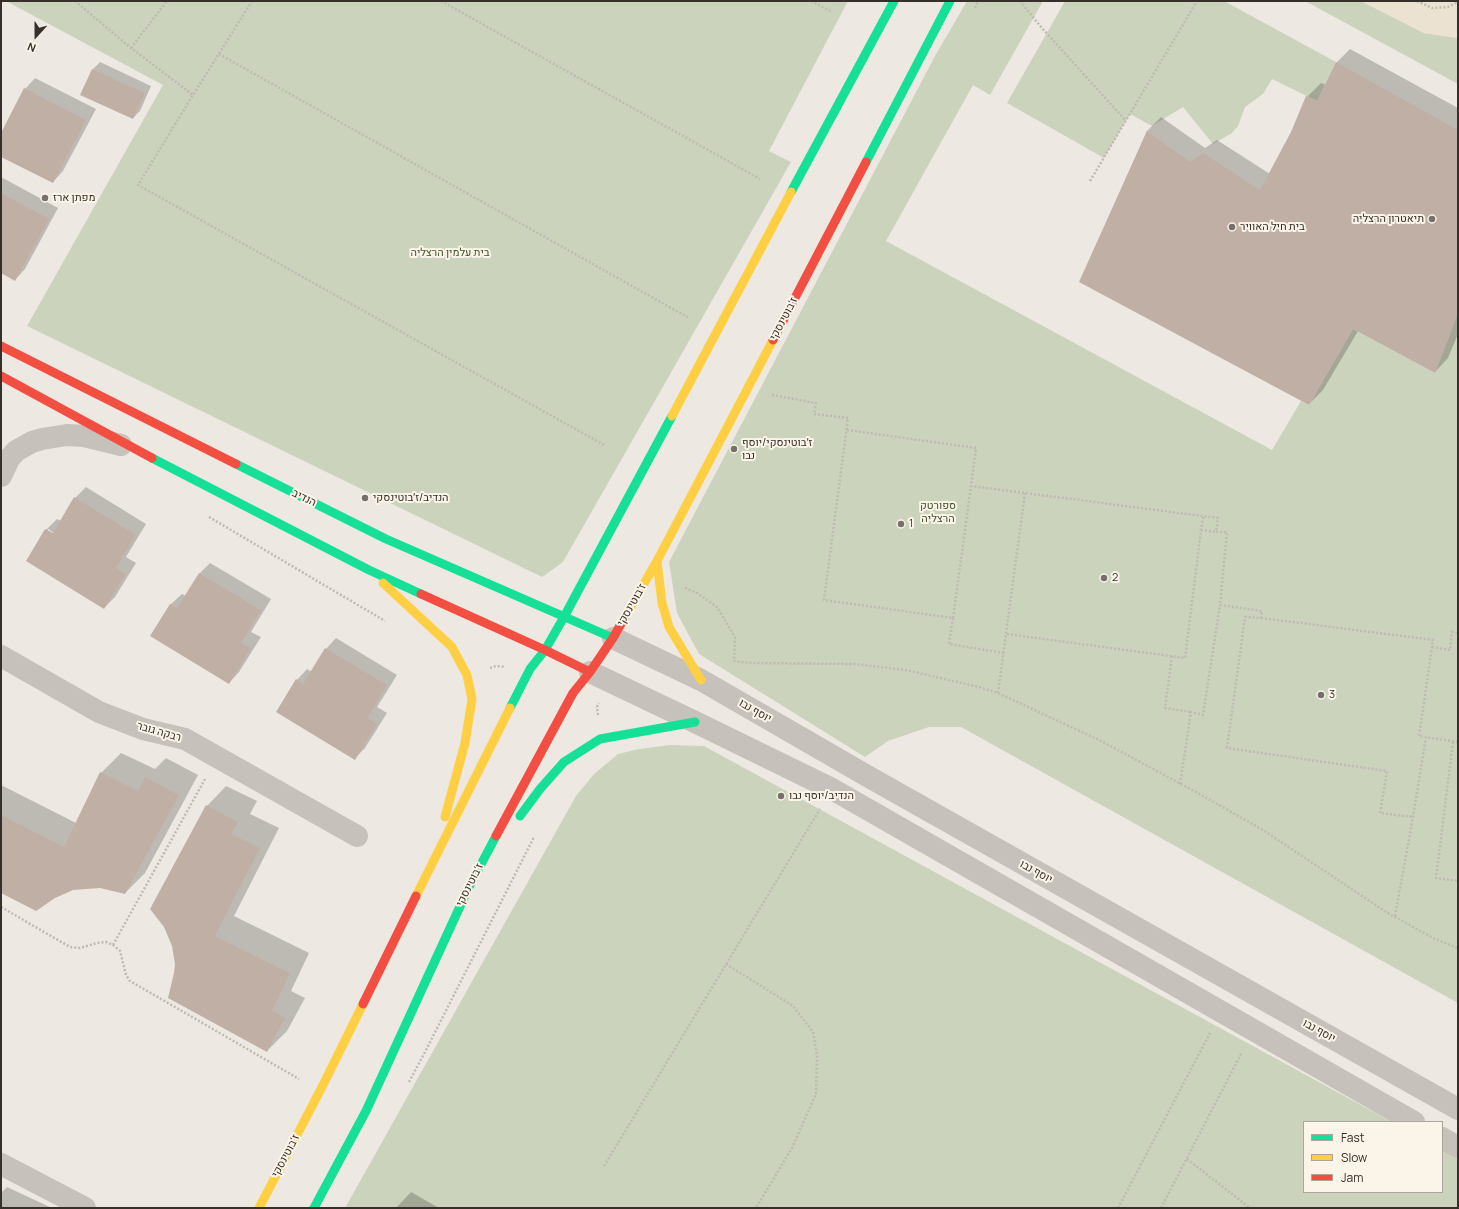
<!DOCTYPE html>
<meta charset="utf-8">
<style>
body{margin:0}
#map{position:relative;width:1459px;height:1209px;overflow:hidden;background:#ede9e2;font-family:Manrope,sans-serif}
canvas{display:block}
.frame{position:absolute;inset:0;border:2px solid #372f29;pointer-events:none}
.legend{position:absolute;left:1303px;top:1121px;width:140px;height:72px;box-sizing:border-box;background:#faf4e9;border:1px solid #aca59c;margin:0;padding:5px 7px;list-style:none;font-size:12px;color:#372f29}
.legend li{display:flex;align-items:center;gap:8px;height:20px}
.legend b{width:20px;border:1px solid #aca59c}
.north{position:absolute;left:16px;top:16px;width:40px;height:40px;-webkit-text-stroke:3px #faf4e9;paint-order:stroke;rotate:201deg;font-size:11px;font-weight:700;line-height:16px;text-align:center;color:#372f29}
.north::after{content:'';display:block;margin:auto;width:14px;height:18px;background:#372f29;clip-path:polygon(50% 0,100% 100%,50% 72%,0 100%)}
</style>
<div id="map">
<canvas width="1459" height="1209"></canvas>
<div class="frame"></div>
<ul class="legend">
<li><b style="height:5px;background:#16e098"></b>Fast</li>
<li><b style="height:5px;background:#ffcf43"></b>Slow</li>
<li><b style="height:5px;background:#f24e42"></b>Jam</li>
</ul>
<div class="north">N</div>
</div>
<script>
const ctx = document.querySelector('canvas').getContext('2d');
ctx.lineJoin = 'round';
function fill(path, color) {
  ctx.fillStyle = color;
  ctx.fill(path, 'evenodd');
}
function poly(rows) {
  const path = new Path2D();
  for (const r of rows) {
    path.moveTo(r[0], r[1]);
    for (let i = 2; i < r.length; i += 2) path.lineTo(r[i], r[i + 1]);
  }
  return path;
}
function trace(path, color, width, dash) {
  ctx.strokeStyle = color;
  ctx.lineWidth = width;
  ctx.lineCap = dash ? 'butt' : 'round';
  ctx.setLineDash(dash || []);
  ctx.stroke(path);
}
function label(font, color, halo, rows, align = 'center') {
  ctx.font = font + ' Manrope,Heebo,sans-serif';
  ctx.lineWidth = 4;
  ctx.setLineDash([]);
  ctx.textBaseline = 'middle';
  ctx.strokeStyle = halo;
  ctx.fillStyle = color;
  for (const [text, x, y, turn = 0] of rows) {
    ctx.save();
    ctx.translate(x, y);
    ctx.rotate((+turn || 0) * Math.PI / 180);
    ctx.textAlign = isNaN(turn) ? turn : align;
    if (halo) ctx.strokeText(text, 0, 0);
    ctx.fillText(text, 0, 0);
    ctx.restore();
  }
}
fill(poly([
 [6,1,848,1,769,151,791,162,563,562,542,577,27,326,163,85],
 [967,1,1043,1,990,95,973,85,886,241,1272,450,1301,401,1309,405,1353,329,1435,373,1458,313,1458,1003,961,727,929,727,888,741,865,757,699,654,677,613,669,562,935,56],
 [1065,1,1224,1,1336,62,1317,101,1272,79,1263,94,1245,107,1238,126,1232,133,1213,144,1183,107,1152,126,1130,114,1104,158,1007,103],
 [1305,1,1361,1,1424,33,1458,38,1458,84],
 [670,745,704,746,1392,1122,1304,1122,1304,1192,1442,1192,1442,1149,1458,1158,1458,1208,345,1208,576,796,594,774,618,754,639,749]
]), '#ccd3bc');
fill(poly([
 [1361,1,1458,1,1458,38,1424,33]
]), '#ebe2d2');
fill(poly([
 [1350,49,1458,108,1458,334,1448,358,1435,372,1358,331,1323,390,1309,404,1080,281,1147,131,1161,117,1205,148,1217,140,1270,174,1292,132,1307,97,1321,83,1326,85,1336,63],
 [100,62,151,86,140,111,133,118,93,69],
 [35,78,96,109,63,171,53,182,1,155,1,135,25,89],
 [1,177,58,208,25,269,15,280,1,272],
 [86,487,146,524,126,557,136,563,115,597,104,608,46,530,57,519,61,521,75,498],
 [48,529,57,535,48,531],
 [210,563,271,599,251,632,261,637,239,672,229,683,152,636,171,604,182,594,186,596,200,573],
 [336,638,397,675,377,707,387,713,365,748,355,758,297,680,307,669,312,672,326,649],
 [121,753,155,769,166,758,198,775,145,873,125,893,101,887,1,891,1,785,76,823,101,773],
 [226,786,257,801,250,814,279,828,234,916,309,953,291,991,305,998,287,1031,267,1051,175,973,207,806],
 [7,1187,52,1208,1,1208,1,1193],
 [411,1192,439,1208,396,1208]
]), '#0003');
fill(poly([
 [1336,62,1458,130,1458,313,1435,373,1353,329,1309,405,1079,282,1147,131,1190,162,1203,153,1260,190,1291,132,1306,96,1317,101],
 [92,69,145,93,133,119,80,95],
 [24,88,86,120,53,183,1,157,1,133],
 [1,193,49,219,15,281,1,273],
 [74,497,136,535,116,568,126,574,104,609,26,561,45,529,53,533],
 [199,573,261,610,241,643,251,648,229,684,150,636,170,604,177,608],
 [325,648,387,685,367,718,377,724,355,760,276,712,296,679,303,684],
 [100,772,138,791,145,777,179,795,125,894,100,888,73,890,55,898,36,911,1,893,1,815,64,847],
 [206,805,238,822,231,834,260,848,215,936,290,973,272,1011,285,1018,267,1052,168,998,174,973,175,964,172,946,164,927,150,909]
]), '#c0afa4');
trace(poly([
 [75,1,131,48,193,95],
 [252,1,193,95,138,185,604,445],
 [441,1,760,179],
 [811,1,832,12],
 [1020,1,1041,27,1126,121],
 [1417,1,1432,8,1448,7,1458,2],
 [975,8,978,1],
 [131,48,167,1],
 [219,54,689,318],
 [1090,181,1197,1],
 [772,395,816,403,814,414,848,418,824,600,953,618,949,644,1004,653],
 [847,430,976,448,971,486,1218,518,1216,532,1227,532,1220,605,1262,611,1261,618,1245,617,1227,748,1387,771,1380,813,1413,817],
 [209,517,385,621],
 [1201,530,1216,532],
 [685,588,697,593,717,607,735,637,734,661,749,663,855,664,906,670,979,687,998,693,1101,741,1196,792,1263,830,1386,912,1435,939,1458,948],
 [953,618,971,486],
 [1261,618,1433,640,1419,736,1426,737],
 [1007,634,1185,658,1201,530,1203,517],
 [1432,647,1450,650,1452,632,1458,633],
 [1172,656,1165,708,1191,712],
 [490,668,496,666,505,667],
 [998,693,1025,493],
 [598,715,597,707,599,703],
 [1453,742,1436,878,1458,881],
 [1180,784,1191,712,1203,715,1220,605],
 [1,907,70,947,80,948,97,943,106,942,113,945,120,951,126,975,130,981,299,1079],
 [1395,916,1413,817,1426,737,1458,742],
 [113,945,205,779],
 [726,964,793,1006,813,1032,817,1055,816,1094,792,1148,756,1208],
 [409,1082,425,1052,534,837],
 [1187,1159,1250,1208],
 [604,1166,820,809],
 [1118,1208,1210,1033],
 [1161,1208,1242,1052]
]), '#bfbab3', 2.5, [2, 2]);
trace(poly([
 [1,476,9,459,16,451,32,442,42,439,67,435,84,436,121,445],
 [613,638,701,680,869,777,1458,1109],
 [1,656,99,712,143,729,185,739,357,836],
 [590,672,695,722,832,789,1414,1122],
 [1442,1138,1458,1147],
 [1,1164,85,1208]
]), '#c6c1bb', 22);
trace(poly([
 [866,162,950,1],
 [791,192,894,1],
 [152,458,369,570,421,594],
 [236,464,386,539,613,638],
 [510,708,530,669,545,650,564,617,672,416],
 [520,816,540,789,564,762,600,739,695,722],
 [314,1208,366,1111,468,889,496,836]
]), '#16e098', 9);
trace(poly([
 [672,416,791,192],
 [657,561,662,603,669,627,701,680],
 [383,583,452,647,467,675,472,699,465,743,445,817],
 [626,615,657,561,773,340],
 [416,896,510,708],
 [259,1208,324,1083,363,1004]
]), '#ffcf43', 9);
trace(poly([
 [773,340,866,162],
 [1,346,236,464],
 [1,376,152,458],
 [421,594,545,650,590,672],
 [496,836,573,693,590,672,613,638,626,615],
 [363,1004,416,896]
]), '#f24e42', 9);
for (const [x, y, r, color] of [
 [45,198,4,"#77706a"],
 [1432,219,4,"#77706a"],
 [1232,227,4,"#77706a"],
 [734,449,4,"#77706a"],
 [365,498,4,"#77706a"],
 [901,524,4,"#77706a"],
 [1104,578,4,"#77706a"],
 [1321,695,4,"#77706a"],
 [781,796,4,"#77706a"]
]) {
  const dot = new Path2D();
  dot.arc(x, y, r, 0, 2 * Math.PI);
  ctx.fillStyle = color;
  ctx.fill(dot);
  trace(dot, '#faf4e9', 1.5);
}
label('11px', '#372f29', '#faf4e9', [
 ["מפתן ארז",53,198],
 ["תיאטרון הרצליה",1424,219,"right"],
 ["בית חיל האוויר",1240,227],
 ["ז׳בוטינסקי/יוסף",742,443],
 ["נבו",742,456],
 ["הנדיב/ז׳בוטינסקי",373,498],
 ["1",909,524],
 ["2",1112,578],
 ["3",1329,695],
 ["הנדיב/יוסף נבו",789,796]
], 'left');
label('11px', '#42552c', '#faf4e9', [
 ["בית עלמין הרצליה",450,253],
 ["ספורטק",938,506],
 ["הרצליה",938,519]
]);
label('11px', '#372f29', '#faf4e9', [
 ["ז'בוטינסקי",784,319,-62],
 ["הנדיב",304,498,26],
 ["ז'בוטינסקי",632,605,-60],
 ["יוסף נבו",755,711,30],
 ["רבקה גובר",159,732,16],
 ["יוסף נבו",1036,872,29],
 ["ז'בוטינסקי",470,885,-63],
 ["יוסף נבו",1319,1031,29],
 ["ז'בוטינסקי",286,1156,-62]
]);
</script>
